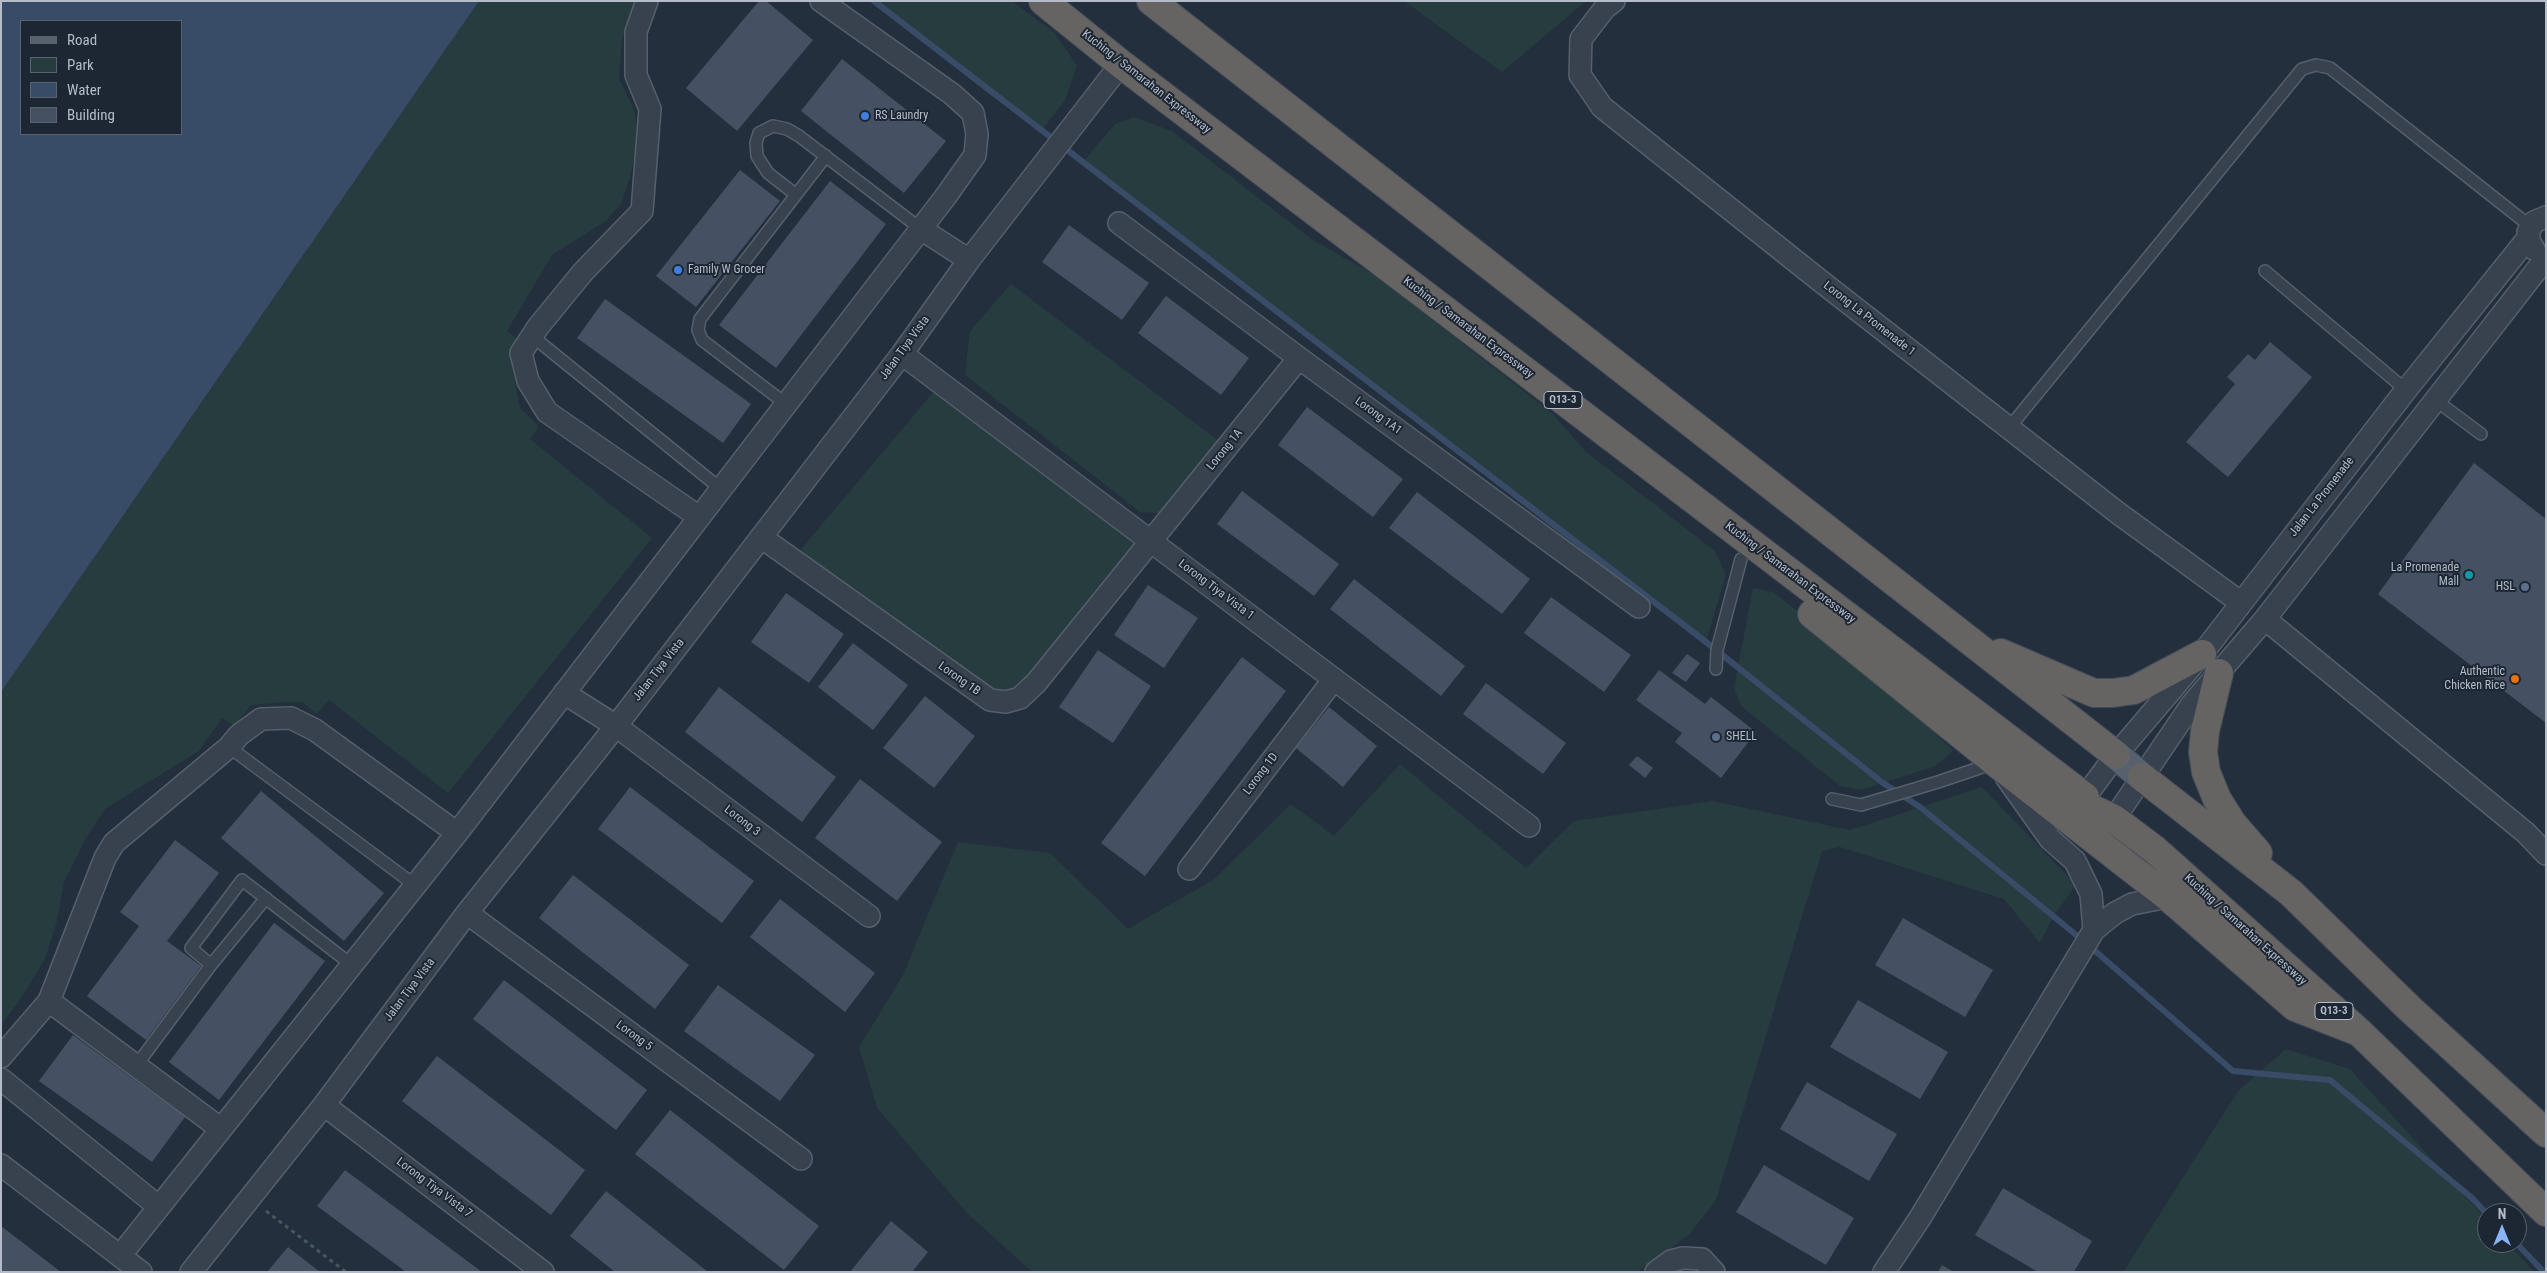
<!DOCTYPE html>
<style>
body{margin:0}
#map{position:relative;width:2547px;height:1273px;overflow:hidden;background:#242f3e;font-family:"Roboto Condensed",sans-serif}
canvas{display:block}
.frame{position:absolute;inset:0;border:2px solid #b4bcc9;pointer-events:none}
.legend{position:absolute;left:20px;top:20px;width:162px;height:115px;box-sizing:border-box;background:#1d2633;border:1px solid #59626f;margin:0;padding:6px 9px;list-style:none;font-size:15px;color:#b4bcc9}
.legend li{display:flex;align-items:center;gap:10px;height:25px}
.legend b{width:25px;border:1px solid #59626f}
.north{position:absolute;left:2477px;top:1203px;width:50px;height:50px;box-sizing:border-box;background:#1d2633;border:1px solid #59626f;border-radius:50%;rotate:0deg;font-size:14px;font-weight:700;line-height:20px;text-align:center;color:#b4bcc9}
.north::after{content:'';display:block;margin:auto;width:18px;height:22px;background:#8ab4f8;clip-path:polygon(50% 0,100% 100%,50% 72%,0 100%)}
</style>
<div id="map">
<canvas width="2547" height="1273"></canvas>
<div class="frame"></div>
<ul class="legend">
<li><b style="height:6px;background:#56606e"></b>Road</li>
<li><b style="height:14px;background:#263c3f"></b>Park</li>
<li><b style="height:14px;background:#394c67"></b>Water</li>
<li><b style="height:14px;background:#455162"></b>Building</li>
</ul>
<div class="north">N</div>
</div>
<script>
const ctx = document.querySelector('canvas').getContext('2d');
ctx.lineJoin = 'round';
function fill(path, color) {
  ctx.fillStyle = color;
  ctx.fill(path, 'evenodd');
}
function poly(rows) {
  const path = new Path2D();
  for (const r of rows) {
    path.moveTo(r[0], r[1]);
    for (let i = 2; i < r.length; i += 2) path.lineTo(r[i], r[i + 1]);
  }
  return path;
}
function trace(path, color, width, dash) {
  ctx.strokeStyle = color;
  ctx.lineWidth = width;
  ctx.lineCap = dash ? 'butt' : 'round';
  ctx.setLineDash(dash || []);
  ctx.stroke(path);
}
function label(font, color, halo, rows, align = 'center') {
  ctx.font = font + ' "Roboto Condensed",sans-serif';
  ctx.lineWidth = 4;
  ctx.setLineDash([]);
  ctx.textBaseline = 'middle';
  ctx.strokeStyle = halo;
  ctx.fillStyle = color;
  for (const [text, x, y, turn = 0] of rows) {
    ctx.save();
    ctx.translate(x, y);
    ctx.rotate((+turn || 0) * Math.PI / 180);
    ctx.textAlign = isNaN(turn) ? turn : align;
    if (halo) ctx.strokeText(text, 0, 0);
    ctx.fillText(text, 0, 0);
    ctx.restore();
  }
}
fill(poly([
 [479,1,639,1,622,38,619,79,634,109,637,128,636,151,630,178,621,204,606,221,552,255,507,331,519,340,512,367,520,408,539,426,530,439,652,538,448,793,329,700,317,714,302,702,286,702,251,705,234,726,222,718,199,751,105,809,85,840,64,882,57,921,45,959,24,994,1,1025,1,692],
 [874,1,1012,1,1055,33,1077,66,1065,100,1042,130],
 [1404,1,1586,1,1502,72],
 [1133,117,1172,131,1310,238,1376,276,1553,414,1586,452,1714,550,1726,574,1706,642,1083,162,1115,124],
 [1011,284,1227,447,1173,514,1140,512,965,375,970,331],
 [941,383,1151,542,1006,702,792,560],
 [1753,588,1773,592,1870,668,1953,751,1935,766,1883,783,1861,790,1840,786,1741,706,1734,688],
 [1400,764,1526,868,1574,821,1713,801,1850,830,1982,787,2076,885,2053,917,2040,943,2004,899,1840,847,1822,851,1716,1200,1689,1235,1637,1272,1032,1272,966,1212,877,1108,859,1047,902,977,958,842,1050,853,1128,929,1213,880,1291,804,1334,836],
 [2286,1049,2350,1069,2487,1220,2487,1243,2508,1243,2534,1272,2123,1272,2238,1091]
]), '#263c3f');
fill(poly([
 [1,1,479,1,1,692],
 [21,21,181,21,181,134,21,134]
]), '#394c67');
trace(poly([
 [874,1,1706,642,1883,783,1920,807,2086,943,2233,1071,2330,1080,2472,1198,2487,1214],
 [2516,1243,2544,1272]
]), '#394c67', 6);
fill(poly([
 [759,1,766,1,813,40,737,131,686,88],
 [842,59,946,141,904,193,801,111],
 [740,170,780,201,696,307,656,276],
 [830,181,886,224,776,368,719,325],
 [1069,225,1149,283,1122,320,1042,262],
 [1166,296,1249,358,1221,395,1138,333],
 [605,299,751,404,723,443,577,338],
 [2270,342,2312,377,2228,477,2186,442,2235,384,2227,377,2248,354,2255,360],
 [1307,407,1403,479,1373,517,1278,445],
 [2474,463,2546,519,2546,723,2378,594],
 [1242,491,1339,564,1314,596,1217,524],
 [1417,492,1530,579,1502,614,1389,528],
 [1354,579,1465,666,1441,696,1330,609],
 [1148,585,1198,618,1164,668,1114,635],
 [786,593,844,634,809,683,751,642],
 [1551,597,1631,655,1604,692,1524,633],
 [853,643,908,685,873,730,818,687],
 [1098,650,1151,686,1113,743,1059,707],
 [1687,654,1700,663,1686,682,1672,673],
 [1242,657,1286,691,1145,876,1101,843],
 [1659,670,1705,704,1711,697,1756,732,1721,778,1675,742,1682,733,1636,700],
 [1486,683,1566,743,1543,774,1463,714],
 [719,687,836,777,802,822,685,732],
 [925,696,975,736,934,788,883,748],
 [1329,707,1377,746,1343,787,1296,748],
 [1637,756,1653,768,1645,778,1629,765],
 [860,779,942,842,897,901,815,838],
 [630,787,754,881,722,923,598,829],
 [261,791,384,893,344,941,221,838],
 [175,840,219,873,167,941,201,966,146,1040,87,996,139,926,120,912],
 [573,875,689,965,655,1009,539,918],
 [780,899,875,973,845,1012,750,937],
 [1903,918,1993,970,1965,1017,1875,965],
 [274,923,325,961,219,1100,169,1062],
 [504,980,647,1090,616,1130,473,1019],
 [718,985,815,1055,780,1101,684,1031],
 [1858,1000,1948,1052,1920,1099,1830,1047],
 [73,1035,185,1117,152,1162,39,1081],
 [437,1056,585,1170,551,1215,402,1101],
 [1807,1082,1897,1134,1869,1181,1780,1129],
 [670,1110,819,1226,784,1270,635,1154],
 [1764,1165,1854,1218,1826,1265,1736,1212],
 [345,1170,482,1272,406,1272,317,1206],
 [2003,1188,2092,1241,2074,1272,2038,1272,1975,1235],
 [606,1191,708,1272,615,1272,570,1236],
 [891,1221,928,1252,912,1272,850,1272],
 [1,1226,61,1272,1,1272],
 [288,1247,320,1272,267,1272],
 [1942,1265,1954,1272,1938,1272]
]), '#455162');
const service = poly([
 [795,194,768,173,757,156,756,143,759,133,773,126,787,129,799,136,921,229],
 [2265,271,2406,390],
 [532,336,721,489],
 [2434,399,2481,434],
 [786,404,702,340,698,330,700,319,826,156],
 [2009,428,2302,69,2316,65,2330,68,2530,226],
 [1716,669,1717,650,1741,559],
 [229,747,416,886],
 [1832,799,1861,805,1938,782,1994,763],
 [211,965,191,948,242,880,352,965],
 [136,1066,211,965,266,898]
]);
const minor = poly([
 [647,1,636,32,636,75,650,109,642,211,583,272,538,327,521,353,528,381,547,412,699,517],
 [1614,1,1605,8,1581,39,1580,75,1602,107,1823,283,2118,513,2240,602],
 [1119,223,1299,358,1639,607],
 [921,229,969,260],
 [2534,249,2530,243,2528,232,2534,222,2546,217],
 [902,354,1529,826],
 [761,537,990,700,1006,702,1020,698,1036,683,1299,358],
 [2265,619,2526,833,2546,854],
 [564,693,616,726,869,916],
 [2006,777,2050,839,2075,861,2091,894,2094,930],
 [2085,797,2116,755,2202,654,2406,390,2528,238],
 [2114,819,2192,704,2265,619,2546,258],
 [1189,869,1334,679],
 [467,913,801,1159],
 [49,1001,221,1129],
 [1,1057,49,1001,105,858,114,843,229,747,239,735,261,719,291,718,315,730,457,833],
 [1,1079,159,1207],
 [324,1105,543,1272],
 [1,1165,141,1272],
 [120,1256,457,833,946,196,975,155,977,134,973,113,952,94,821,1],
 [191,1272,324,1105,467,913,616,726,902,354,969,260,1121,64],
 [1656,1272,1671,1261,1683,1258,1702,1259,1714,1272],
 [1884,1272,1920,1218,2094,930,2115,913,2132,904,2168,897]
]);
const primary = poly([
 [2116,755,2142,777]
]);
const trunk = poly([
 [1043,1,1121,64,2085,797],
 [1151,1,2116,755],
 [1812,614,1995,762,2168,897,2295,1007,2359,1032],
 [2001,653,2094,693,2113,693,2134,690,2202,654],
 [2219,673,2205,731,2203,752,2206,772,2217,799,2232,823,2258,853],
 [2142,777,2291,893,2410,1009,2546,1133],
 [2065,796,2114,819,2154,849,2359,1032,2546,1212]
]);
trace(service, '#565f6c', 14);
trace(minor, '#565f6c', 24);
trace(primary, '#414a57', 30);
trace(trunk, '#434c59', 30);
trace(poly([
 [266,1211,346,1272]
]), '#44595c', 3, [4, 4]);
trace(service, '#38414e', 11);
trace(minor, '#38414e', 21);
trace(primary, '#56606e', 28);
trace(trunk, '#656462', 28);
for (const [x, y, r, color] of [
 [865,116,5,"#3f7fe0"],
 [678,270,5,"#3f7fe0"],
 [2469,575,5,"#0f9aa8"],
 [2525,587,5,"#5c6f8a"],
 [2515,679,5,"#e8710a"],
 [1716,737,5,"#5c6f8a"]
]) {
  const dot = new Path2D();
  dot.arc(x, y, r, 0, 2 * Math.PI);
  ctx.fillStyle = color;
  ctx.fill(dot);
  trace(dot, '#1d2633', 2);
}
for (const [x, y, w] of [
 [1563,400,38],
 [2334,1011,38]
]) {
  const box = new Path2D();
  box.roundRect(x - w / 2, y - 8.5, w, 17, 4);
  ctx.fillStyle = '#1d2633';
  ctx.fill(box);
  trace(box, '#b4bcc9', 1);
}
label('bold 11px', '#b4bcc9', null, [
 ["Q13-3",1563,400],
 ["Q13-3",2334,1011]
]);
label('12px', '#b4bcc9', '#1d2633', [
 ["Kuching / Samarahan Expressway",1146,82,38],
 ["Lorong La Promenade 1",1869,319,38],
 ["Kuching / Samarahan Expressway",1468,328,37],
 ["Jalan Tiya Vista",905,348,-54],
 ["Lorong 1A1",1378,416,36],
 ["Lorong 1A",1225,450,-51],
 ["Jalan La Promenade",2322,497,-52],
 ["Kuching / Samarahan Expressway",1790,573,37],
 ["Lorong Tiya Vista 1",1216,590,37],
 ["Jalan Tiya Vista",659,670,-52],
 ["Lorong 1B",959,679,35],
 ["Lorong 1D",1261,774,-53],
 ["Lorong 3",742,821,37],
 ["Kuching / Samarahan Expressway",2245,930,42],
 ["Jalan Tiya Vista",410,990,-53],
 ["Lorong 5",634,1036,36],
 ["Lorong Tiya Vista 7",434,1188,37]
]);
label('12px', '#b4bcc9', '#1d2633', [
 ["RS Laundry",875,116],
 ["Family W Grocer",688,270],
 ["La Promenade",2459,568,"right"],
 ["Mall",2459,582,"right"],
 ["HSL",2515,587,"right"],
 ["Authentic",2505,672,"right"],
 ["Chicken Rice",2505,686,"right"],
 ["SHELL",1726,737]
], 'left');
</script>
